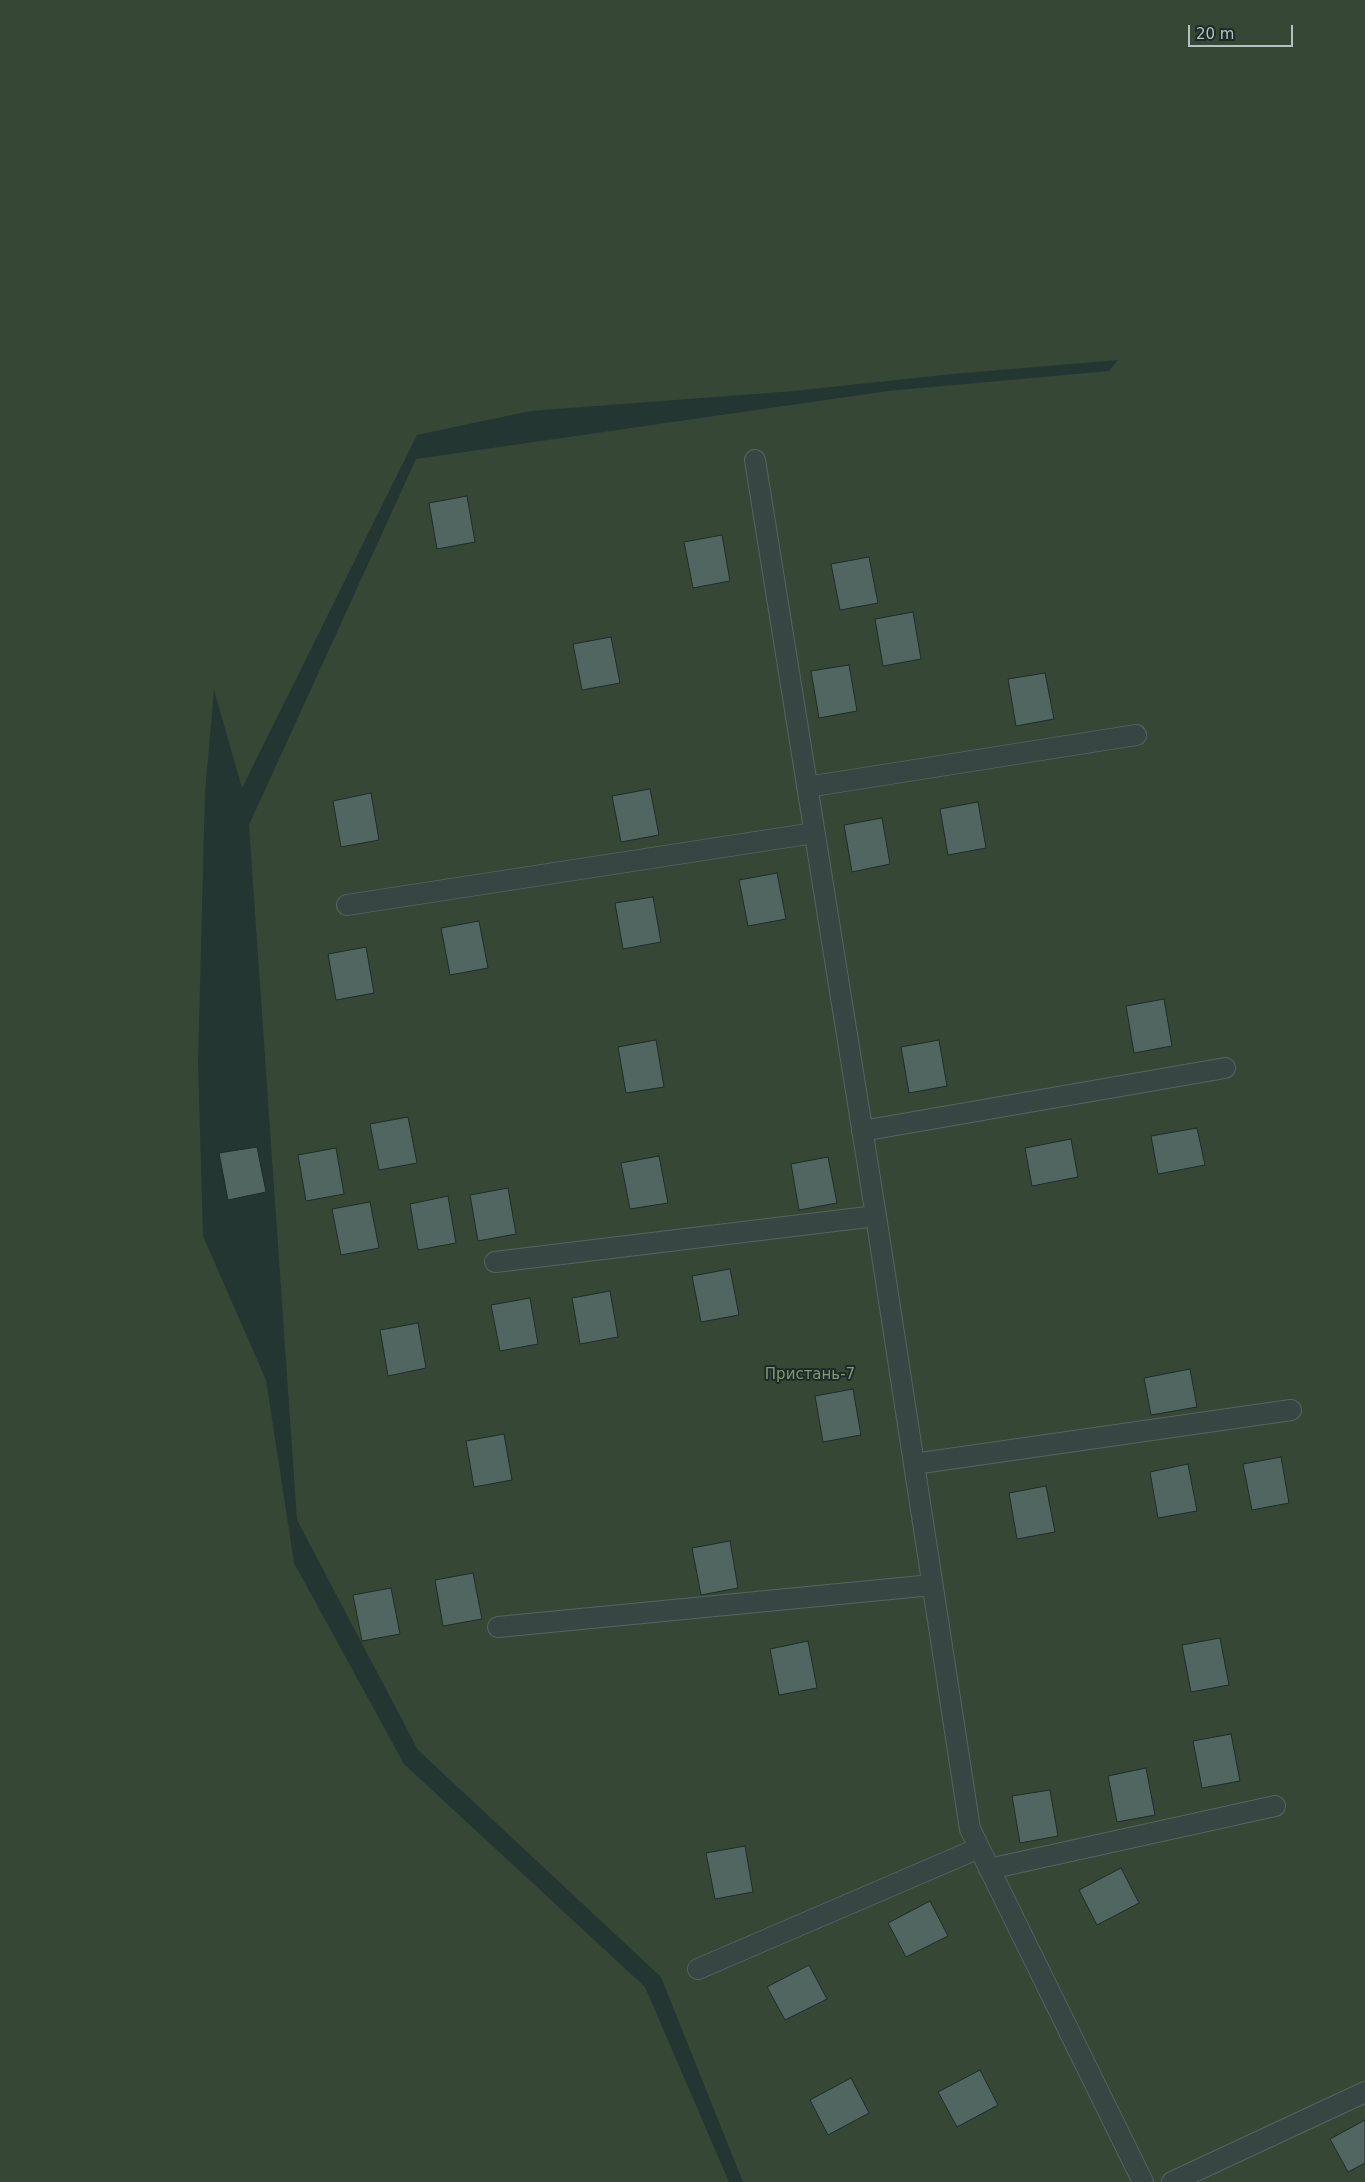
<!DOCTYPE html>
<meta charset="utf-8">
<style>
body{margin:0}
#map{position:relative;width:1365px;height:2182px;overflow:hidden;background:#243631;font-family:"DejaVu Sans",sans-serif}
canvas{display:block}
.scale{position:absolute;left:1188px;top:25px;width:105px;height:22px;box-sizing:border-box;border:2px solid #b2c3bf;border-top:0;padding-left:6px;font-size:15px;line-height:18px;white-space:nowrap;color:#b2c3bf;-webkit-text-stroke:4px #1c2b27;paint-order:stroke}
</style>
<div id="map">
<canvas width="1365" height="2182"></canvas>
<div class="scale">20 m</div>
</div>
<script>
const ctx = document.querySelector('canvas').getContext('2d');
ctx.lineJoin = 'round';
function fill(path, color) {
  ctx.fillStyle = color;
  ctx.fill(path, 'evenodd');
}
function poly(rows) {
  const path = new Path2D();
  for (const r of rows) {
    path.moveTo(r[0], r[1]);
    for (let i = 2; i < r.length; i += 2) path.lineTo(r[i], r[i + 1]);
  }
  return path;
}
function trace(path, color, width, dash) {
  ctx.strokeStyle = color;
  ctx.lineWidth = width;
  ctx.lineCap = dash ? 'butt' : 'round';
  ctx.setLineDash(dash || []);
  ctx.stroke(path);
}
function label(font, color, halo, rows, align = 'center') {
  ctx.font = font + ' "DejaVu Sans",sans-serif';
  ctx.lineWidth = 4;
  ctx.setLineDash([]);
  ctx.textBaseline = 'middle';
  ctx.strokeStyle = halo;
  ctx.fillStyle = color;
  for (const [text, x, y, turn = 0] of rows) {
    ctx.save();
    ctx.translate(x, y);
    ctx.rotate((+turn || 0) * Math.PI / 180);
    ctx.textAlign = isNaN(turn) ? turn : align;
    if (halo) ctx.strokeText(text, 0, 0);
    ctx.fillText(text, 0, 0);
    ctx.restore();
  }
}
fill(poly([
 [0,0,1365,0,1365,2182,743,2182,661,1977,418,1750,297,1520,249,825,416,459,888,391,1109,371,1118,360,952,374,794,391,530,411,417,435,242,788,214,690,205,792,198,1062,203,1236,266,1380,294,1563,404,1764,645,1987,729,2182,0,2182]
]), '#374736');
const building = poly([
 [467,496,475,542,437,549,429,503,467,496],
 [722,535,730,581,693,588,684,542,722,535],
 [869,557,878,603,840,610,831,564,869,557],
 [913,612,921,659,883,666,875,619,913,612],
 [611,637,620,683,582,690,573,644,611,637],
 [849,665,857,711,819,718,811,671,849,665],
 [1045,673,1054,719,1016,726,1008,679,1045,673],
 [650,789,659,835,621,842,612,796,650,789],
 [371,793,379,840,341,847,333,801,371,793],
 [978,802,986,848,948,855,940,809,978,802],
 [882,818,890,864,852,872,844,825,882,818],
 [777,873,786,919,748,926,739,880,777,873],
 [653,897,661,942,623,949,615,903,653,897],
 [479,921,488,968,450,975,441,928,479,921],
 [366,947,374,993,336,1000,328,954,366,947],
 [1164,999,1172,1046,1134,1053,1126,1006,1164,999],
 [656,1040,664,1087,626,1093,618,1047,656,1040],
 [939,1040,947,1086,909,1093,901,1047,939,1040],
 [408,1117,417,1163,379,1170,370,1124,408,1117],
 [1197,1128,1205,1165,1158,1174,1151,1136,1197,1128],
 [1071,1139,1078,1177,1032,1186,1025,1148,1071,1139],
 [257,1147,266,1192,228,1200,219,1153,257,1147],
 [336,1148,344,1194,306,1201,298,1155,336,1148],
 [659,1156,668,1203,630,1209,621,1163,659,1156],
 [828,1157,837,1203,799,1210,791,1164,828,1157],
 [508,1188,516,1234,478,1241,470,1195,508,1188],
 [448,1196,456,1243,418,1250,410,1204,448,1196],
 [370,1202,379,1248,341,1255,332,1209,370,1202],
 [730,1269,739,1315,701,1322,692,1276,730,1269],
 [610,1291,618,1337,580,1344,572,1298,610,1291],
 [530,1298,538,1344,500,1351,491,1305,530,1298],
 [418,1323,426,1368,388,1376,380,1330,418,1323],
 [1190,1369,1197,1407,1151,1415,1144,1378,1190,1369],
 [853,1389,861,1435,823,1442,815,1396,853,1389],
 [504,1434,512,1480,474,1487,466,1441,504,1434],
 [1281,1457,1289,1503,1252,1510,1243,1464,1281,1457],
 [1188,1464,1197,1511,1158,1518,1150,1472,1188,1464],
 [1046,1486,1055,1532,1017,1539,1009,1493,1046,1486],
 [730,1541,738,1588,701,1595,692,1548,730,1541],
 [473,1573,482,1619,443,1626,435,1580,473,1573],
 [391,1588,400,1634,362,1641,353,1595,391,1588],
 [1220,1638,1229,1685,1191,1692,1182,1645,1220,1638],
 [808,1641,817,1688,779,1695,770,1649,808,1641],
 [1231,1734,1240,1781,1202,1788,1193,1741,1231,1734],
 [1146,1768,1155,1815,1117,1822,1108,1776,1146,1768],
 [1050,1790,1058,1836,1020,1843,1012,1796,1050,1790],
 [745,1846,753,1892,715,1899,706,1853,745,1846],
 [1121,1868,1139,1903,1097,1925,1079,1890,1121,1868],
 [930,1901,948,1936,906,1957,888,1923,930,1901],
 [809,1965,827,1999,785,2020,767,1987,809,1965],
 [980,2070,998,2105,957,2127,938,2092,980,2070],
 [851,2078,869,2113,828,2135,810,2100,851,2078],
 [1365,2120,1365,2163,1348,2172,1330,2139,1365,2120]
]);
fill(building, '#516661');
trace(building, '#1e2d29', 1);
const lane = poly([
 [755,460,876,1216,970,1829,1143,2182],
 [807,787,1136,735],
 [347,905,814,833],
 [862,1131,1225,1068],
 [495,1262,876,1216],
 [914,1464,1291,1410],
 [498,1627,932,1585],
 [989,1869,1275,1806],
 [698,1969,979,1848],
 [1172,2182,1365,2092]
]);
trace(lane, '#556460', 22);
trace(lane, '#374642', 20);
label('15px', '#889673', '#1c2b27', [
 ["Пристань-7",810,1375]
]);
</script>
